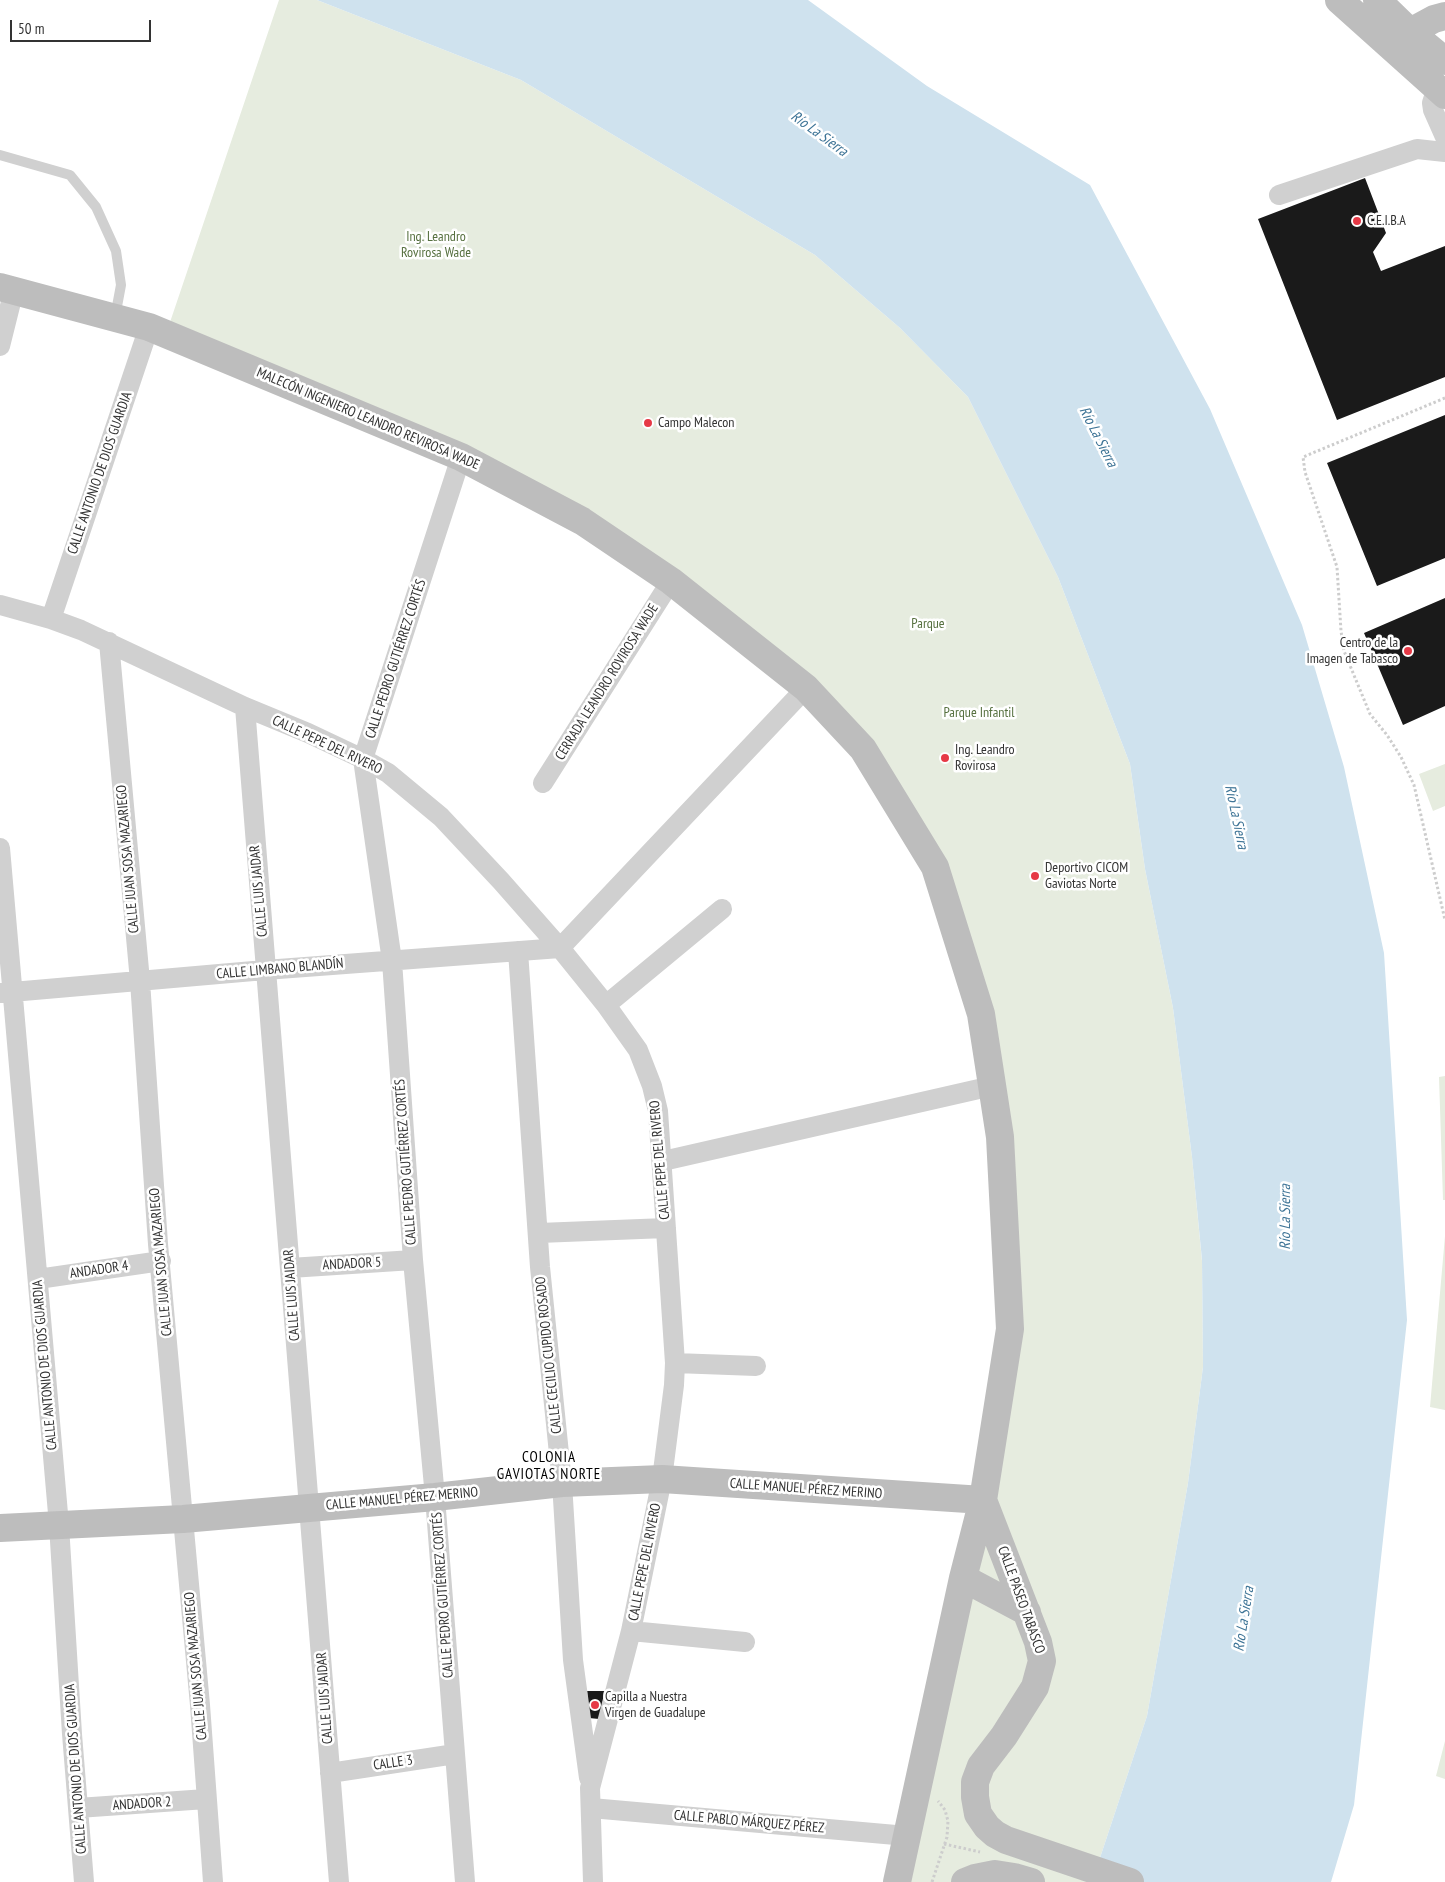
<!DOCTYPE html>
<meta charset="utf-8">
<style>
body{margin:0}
#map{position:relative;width:1445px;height:1882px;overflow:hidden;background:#fff;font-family:"PT Sans Narrow",sans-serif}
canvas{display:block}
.scale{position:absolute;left:10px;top:20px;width:141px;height:22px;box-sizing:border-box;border:2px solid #333;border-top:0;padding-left:6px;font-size:15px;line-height:18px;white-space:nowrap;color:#333;-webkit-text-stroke:4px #fff;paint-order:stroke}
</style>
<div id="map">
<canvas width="1445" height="1882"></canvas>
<div class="scale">50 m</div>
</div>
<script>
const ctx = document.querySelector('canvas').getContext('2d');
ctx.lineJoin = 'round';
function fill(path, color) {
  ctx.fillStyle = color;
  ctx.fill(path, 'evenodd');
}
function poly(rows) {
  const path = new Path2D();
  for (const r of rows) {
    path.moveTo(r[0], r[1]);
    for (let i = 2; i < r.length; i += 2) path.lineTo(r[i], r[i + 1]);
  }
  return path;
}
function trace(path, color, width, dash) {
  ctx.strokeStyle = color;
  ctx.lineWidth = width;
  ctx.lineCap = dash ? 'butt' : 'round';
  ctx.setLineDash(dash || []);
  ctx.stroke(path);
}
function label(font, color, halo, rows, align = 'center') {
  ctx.font = font + ' "PT Sans Narrow",sans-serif';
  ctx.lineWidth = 5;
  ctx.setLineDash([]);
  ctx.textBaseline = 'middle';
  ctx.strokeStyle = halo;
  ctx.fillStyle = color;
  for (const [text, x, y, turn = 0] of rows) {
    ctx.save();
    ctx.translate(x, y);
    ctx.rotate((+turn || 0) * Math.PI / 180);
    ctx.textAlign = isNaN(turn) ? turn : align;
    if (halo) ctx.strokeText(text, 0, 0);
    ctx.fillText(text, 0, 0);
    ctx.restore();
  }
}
fill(poly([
 [279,0,317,0,521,80,815,255,900,328,968,397,1058,577,1130,764,1145,869,1173,1008,1192,1157,1202,1261,1203,1367,1188,1483,1147,1716,1092,1882,895,1882,1010,1329,992,1086,935,867,863,749,582,521,166,334],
 [1445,764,1445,806,1433,811,1419,774],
 [1445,1076,1445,1200,1443,1200,1439,1077],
 [1445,1236,1445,1410,1430,1407],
 [1445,1741,1445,1779,1436,1776]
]), '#e6ecdf');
fill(poly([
 [317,0,808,0,927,86,1090,185,1210,409,1302,625,1344,767,1384,953,1407,1320,1354,1805,1331,1882,1092,1882,1147,1716,1188,1483,1203,1367,1202,1260,1192,1157,1173,1008,1145,869,1130,764,1058,577,968,397,900,328,815,255,521,80]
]), '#cfe2ee');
fill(poly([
 [1365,178,1386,233,1373,252,1381,271,1445,246,1445,377,1337,420,1258,219],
 [1445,415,1445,558,1377,586,1327,463],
 [1445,598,1445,706,1403,725,1364,633],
 [587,1691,605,1691,599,1719,589,1718]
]), '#1a1a1a');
trace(poly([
 [1445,398,1303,457,1305,472,1337,567,1341,631,1344,651,1370,714,1387,735,1401,757,1414,785,1445,920],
 [944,1844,980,1852],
 [932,1882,947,1837,948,1821,945,1810,938,1801]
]), '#cdcdcd', 3, [2.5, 2.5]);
trace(poly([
 [0,155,70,175,96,207,116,251,121,285,115,317]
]), '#d0d0d0', 10);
trace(poly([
 [1437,88,1432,103,1433,110,1445,137],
 [1279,195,1417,149,1445,152],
 [0,346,14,290],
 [461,457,363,759,392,961,413,1260,435,1497,465,1882],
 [0,605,51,619,81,630,245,707,308,733,363,759,388,773,441,817,501,881,560,948,606,1005,638,1050,652,1086,658,1111,675,1363,674,1385,662,1479,631,1631,590,1788,593,1882],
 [51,619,149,327],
 [109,642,140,981,158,1244,200,1705,213,1882],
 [245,707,339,1882],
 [543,783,671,581],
 [0,848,59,1525,72,1734,84,1882],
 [518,951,540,1267,562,1483,573,1660,589,1778],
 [0,993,265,970,560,948,806,688],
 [606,1005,722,909],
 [663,1161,992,1086],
 [539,1233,666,1228],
 [290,1268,413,1260],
 [38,1279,161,1261],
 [675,1363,756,1366],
 [631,1631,745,1642],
 [330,1773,455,1754],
 [78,1808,206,1799],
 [591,1808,907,1836]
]), '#d0d0d0', 20);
trace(poly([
 [1339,0,1445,95],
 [1377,0,1410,32,1445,61],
 [1398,43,1410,32,1434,19,1445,16],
 [0,287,149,327,461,457,582,521,671,581,806,688,863,749,935,867,981,1014,1000,1137,1010,1329,983,1500,963,1578,897,1882],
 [983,1500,1038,1642,1042,1661,1035,1687,1004,1736,981,1766,975,1782,975,1797,978,1814,987,1827,995,1834,1006,1840,1130,1882],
 [0,1528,183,1519,435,1497,562,1483,662,1479,983,1500],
 [963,1578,1027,1612],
 [965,1882,975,1878,995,1874,1014,1877,1031,1882]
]), '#bdbdbd', 28);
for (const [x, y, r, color] of [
 [1357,221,5,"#e63946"],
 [648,423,5,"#e63946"],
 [1408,651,5,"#e63946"],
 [945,758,5,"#e63946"],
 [1035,876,5,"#e63946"],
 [595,1705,5,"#e63946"]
]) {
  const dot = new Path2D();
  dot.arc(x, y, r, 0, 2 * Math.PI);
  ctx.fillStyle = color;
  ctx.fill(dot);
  trace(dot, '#fff', 2);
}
label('14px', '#333', '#fff', [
 ["C.E.I.B.A",1367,221],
 ["Campo Malecon",658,423],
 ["Centro de la",1398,643,"right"],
 ["Imagen de Tabasco",1398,659,"right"],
 ["Ing. Leandro",955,750],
 ["Rovirosa",955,766],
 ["Deportivo CICOM",1045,868],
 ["Gaviotas Norte",1045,884],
 ["Capilla a Nuestra",605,1697],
 ["Virgen de Guadalupe",605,1713]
], 'left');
label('14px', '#56703f', '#fff', [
 ["Ing. Leandro",436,237],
 ["Rovirosa Wade",436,253],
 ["Parque",928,624],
 ["Parque Infantil",979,713]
]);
label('14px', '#333', '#fff', [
 ["MALECÓN INGENIERO LEANDRO REVIROSA WADE",368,419,23],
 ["CALLE ANTONIO DE DIOS GUARDIA",100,473,-71],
 ["CALLE PEDRO GUTIÉRREZ CORTÉS",396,659,-72],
 ["CERRADA LEANDRO ROVIROSA WADE",607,682,-58],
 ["CALLE PEPE DEL RIVERO",327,745,25],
 ["CALLE JUAN SOSA MAZARIEGO",128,859,-95],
 ["CALLE LUIS JAIDAR",259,891,-95],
 ["CALLE LIMBANO BLANDÍN",280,969,-5],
 ["CALLE PEPE DEL RIVERO",660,1160,-95],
 ["CALLE PEDRO GUTIÉRREZ CORTÉS",406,1162,-94],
 ["CALLE JUAN SOSA MAZARIEGO",161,1262,-95],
 ["ANDADOR 5",352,1264,-3],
 ["ANDADOR 4",99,1270,-8],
 ["CALLE LUIS JAIDAR",292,1295,-94],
 ["CALLE CECILIO CUPIDO ROSADO",549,1355,-96],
 ["CALLE ANTONIO DE DIOS GUARDIA",45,1365,-95],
 ["CALLE MANUEL PÉREZ MERINO",806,1489,4],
 ["CALLE MANUEL PÉREZ MERINO",402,1499,-5],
 ["CALLE PEPE DEL RIVERO",645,1562,-79],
 ["CALLE PEDRO GUTIÉRREZ CORTÉS",443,1595,-94],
 ["CALLE PASEO TABASCO",1021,1600,70],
 ["CALLE JUAN SOSA MAZARIEGO",196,1666,-95],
 ["CALLE LUIS JAIDAR",325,1698,-94],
 ["CALLE 3",393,1763,-8],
 ["CALLE ANTONIO DE DIOS GUARDIA",76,1769,-94],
 ["ANDADOR 2",142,1804,-4],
 ["CALLE PABLO MÁRQUEZ PÉREZ",749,1822,5]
]);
label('italic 15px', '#3f7597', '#fff', [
 ["Río La Sierra",819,134,36],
 ["Río La Sierra",1098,437,63],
 ["Río La Sierra",1236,817,78],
 ["Río La Sierra",1286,1217,-90],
 ["Río La Sierra",1244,1619,-81]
]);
ctx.letterSpacing = '1px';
label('15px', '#000', '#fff', [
 ["COLONIA",549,1458],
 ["GAVIOTAS NORTE",549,1475]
]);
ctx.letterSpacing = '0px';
</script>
